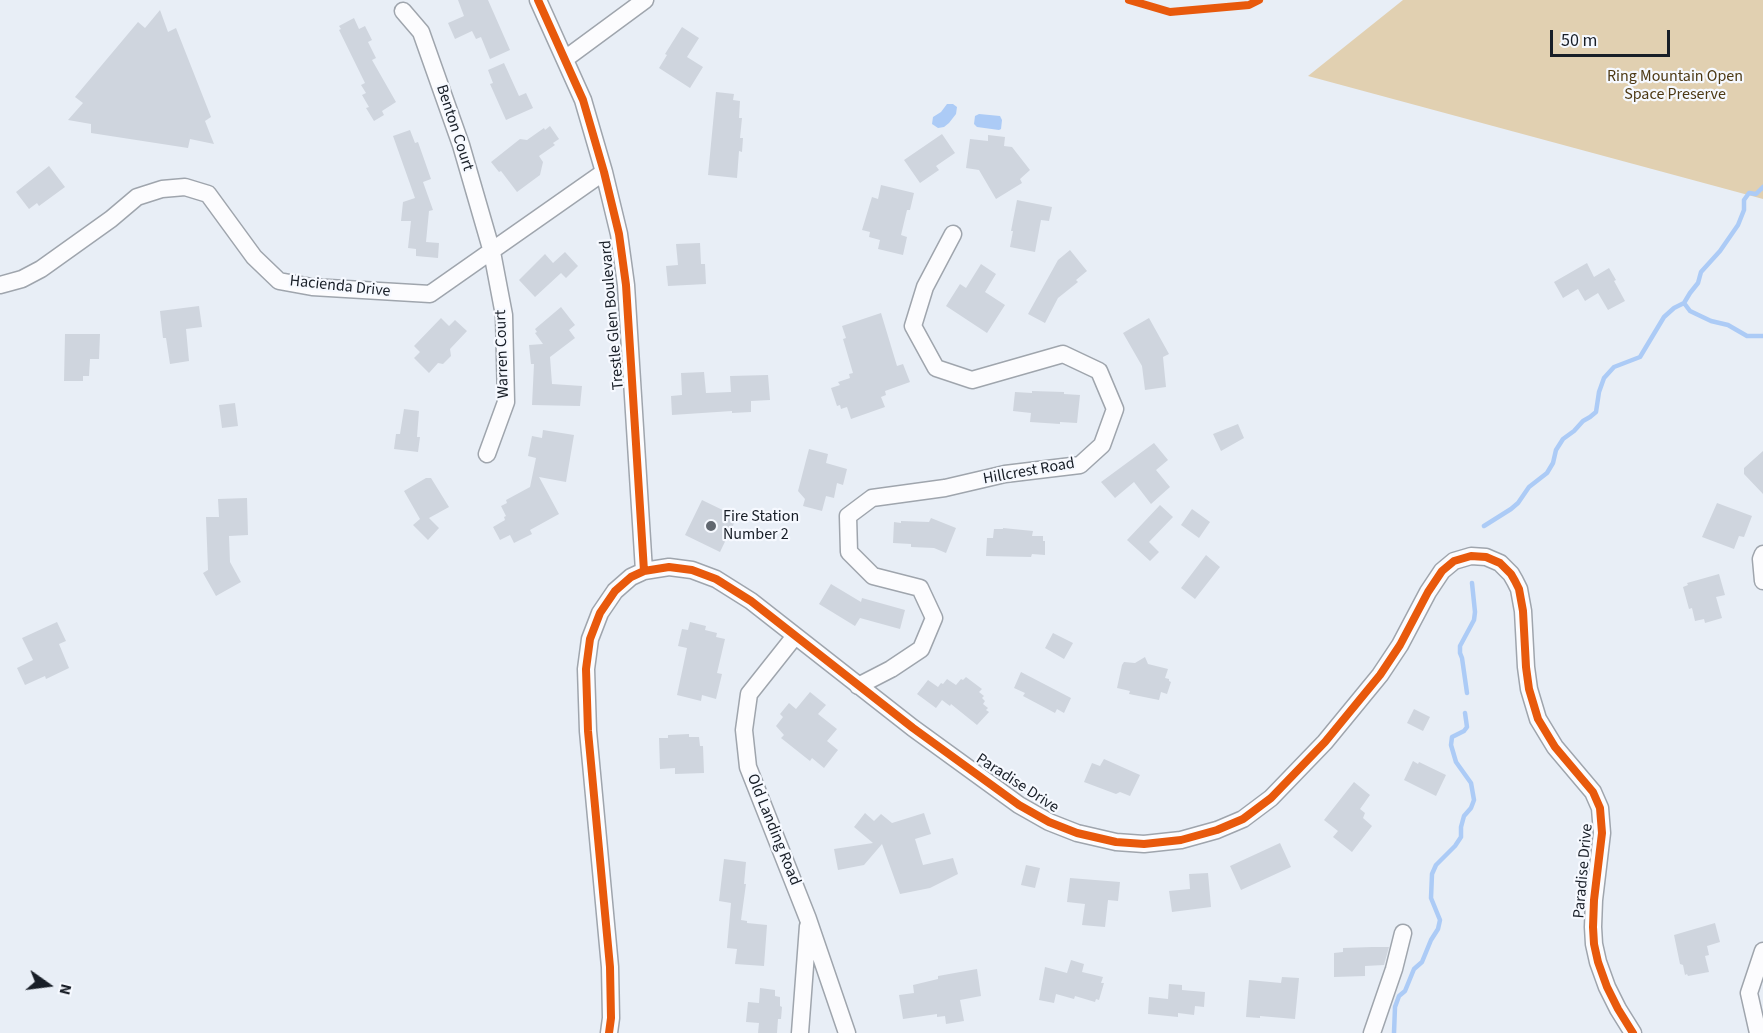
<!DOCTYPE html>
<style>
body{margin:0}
#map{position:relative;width:1763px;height:1033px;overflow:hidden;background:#e8eef6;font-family:"Source Sans 3",sans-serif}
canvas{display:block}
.north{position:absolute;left:18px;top:955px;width:60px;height:60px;-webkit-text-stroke:4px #f6f9ff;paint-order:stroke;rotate:104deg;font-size:16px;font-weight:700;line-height:24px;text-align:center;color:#181e27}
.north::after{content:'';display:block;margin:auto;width:21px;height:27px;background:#181e27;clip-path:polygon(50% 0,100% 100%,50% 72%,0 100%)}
.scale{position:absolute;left:1550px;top:30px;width:120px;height:27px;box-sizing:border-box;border:3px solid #181e27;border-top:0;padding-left:8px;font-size:18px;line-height:21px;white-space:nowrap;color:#181e27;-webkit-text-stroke:4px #f6f9ff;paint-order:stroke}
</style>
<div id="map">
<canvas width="1763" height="1033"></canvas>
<div class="north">N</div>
<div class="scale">50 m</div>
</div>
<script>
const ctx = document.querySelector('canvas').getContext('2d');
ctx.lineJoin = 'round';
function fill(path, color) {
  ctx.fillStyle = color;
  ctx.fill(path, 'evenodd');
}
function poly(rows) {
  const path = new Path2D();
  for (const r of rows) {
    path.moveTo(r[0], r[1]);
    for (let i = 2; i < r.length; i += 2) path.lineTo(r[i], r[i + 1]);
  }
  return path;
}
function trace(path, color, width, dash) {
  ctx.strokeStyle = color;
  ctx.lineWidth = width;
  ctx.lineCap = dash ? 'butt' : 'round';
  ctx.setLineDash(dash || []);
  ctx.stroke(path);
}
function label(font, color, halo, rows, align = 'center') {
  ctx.font = font + ' "Source Sans 3",sans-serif';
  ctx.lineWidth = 4.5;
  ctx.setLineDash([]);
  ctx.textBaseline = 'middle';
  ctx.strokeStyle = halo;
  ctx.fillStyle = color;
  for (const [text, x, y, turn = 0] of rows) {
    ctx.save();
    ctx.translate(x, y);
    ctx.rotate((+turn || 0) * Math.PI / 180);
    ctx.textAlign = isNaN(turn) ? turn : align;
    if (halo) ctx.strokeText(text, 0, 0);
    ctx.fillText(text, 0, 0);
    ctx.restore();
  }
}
fill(poly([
 [1403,0,1763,0,1763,199,1308,76]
]), '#e1d0b1');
fill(poly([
 [947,104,953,104,957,107,956,114,949,123,944,127,938,128,932,124,933,117,941,112],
 [979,114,1000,116,1002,120,1001,129,999,130,977,127,974,124,975,116]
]), '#accbf6');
trace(poly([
 [1684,303,1690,311,1711,321,1728,325,1747,336,1763,336],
 [1484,526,1511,509,1518,503,1529,487,1547,473,1553,463,1556,450,1563,439,1574,431,1583,421,1590,417,1596,412,1599,392,1604,378,1614,367,1640,357,1664,317,1674,308,1684,303,1690,293,1698,283,1701,272,1720,251,1738,225,1744,210,1744,200,1749,193,1756,194,1763,187],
 [1467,693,1462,658,1460,653,1460,646,1474,620,1475,612,1472,583],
 [1394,1033,1395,1007,1399,996,1405,991,1414,969,1422,962,1431,940,1438,929,1440,920,1431,898,1432,874,1436,865,1455,846,1461,837,1461,827,1464,816,1471,808,1474,800,1471,783,1456,762,1451,745,1452,737,1464,731,1467,727,1465,713]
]), '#accbf6', 4.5);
fill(poly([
 [458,0,488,0,510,50,490,59,481,37,476,39,472,31,455,39,448,23,464,16],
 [160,10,168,32,176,28,211,117,205,121,214,144,190,139,188,148,91,133,91,124,68,120,83,103,75,97,138,22,145,28],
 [354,18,359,29,365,26,372,40,368,42,376,58,372,60,396,102,382,111,384,115,374,121,366,108,369,107,362,95,366,93,361,85,365,83,339,30,341,29,339,26],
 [682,27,699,38,687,57,703,67,690,88,659,68,667,55,665,54],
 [504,63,519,96,526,93,533,108,506,120,490,84,493,83,488,70],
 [716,92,734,94,733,100,740,101,739,118,742,118,740,138,743,138,742,152,739,151,737,178,708,175],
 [550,126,559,139,553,143,555,145,539,156,543,162,540,175,517,192,501,171,499,172,491,162,520,139,527,140,544,128,545,130],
 [410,130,415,143,418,142,431,179,423,182,433,210,429,211,426,242,439,243,438,258,416,256,416,249,408,248,411,221,401,221,403,202,415,198,393,136],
 [942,134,955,153,936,166,939,170,920,183,904,160],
 [988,135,1005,137,1004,146,1012,147,1030,170,1020,179,1022,183,996,199,979,170,966,168,970,139,988,141],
 [49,166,65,187,39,206,37,203,29,209,16,192],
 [881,185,914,193,910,210,907,210,901,235,907,237,903,255,878,249,880,240,869,237,870,232,862,230,872,197,878,199],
 [1017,200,1052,207,1049,221,1041,220,1035,252,1010,247,1013,231,1011,231],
 [700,243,701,264,705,264,706,284,668,286,666,266,678,265,676,244],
 [1070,250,1087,271,1076,280,1078,282,1058,298,1045,323,1028,314,1058,260],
 [565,252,578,266,566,278,561,273,535,297,519,280,545,254,553,263],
 [1587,263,1594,277,1609,268,1616,280,1614,281,1625,301,1608,310,1598,293,1585,301,1578,289,1563,298,1554,282],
 [981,264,996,274,985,292,1005,305,987,333,946,306,960,284,966,288],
 [199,306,202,327,186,329,189,361,170,364,166,338,163,338,160,311],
 [561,307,575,325,569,330,575,338,550,357,552,384,582,386,580,406,532,405,534,364,531,364,529,345,543,344,535,333,537,332,535,329],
 [881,313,897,366,903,364,910,382,885,391,886,395,881,397,885,407,851,419,847,407,841,409,840,405,837,406,831,388,840,385,838,382,850,378,849,374,853,373,843,339,846,338,842,326],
 [441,318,449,326,455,320,467,331,450,349,451,356,443,364,438,363,429,373,414,358,420,352,414,346],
 [1149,318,1169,354,1163,357,1166,387,1145,390,1142,366,1123,333],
 [65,334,100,334,99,359,90,359,89,376,83,376,83,381,64,381],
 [704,372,706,393,731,392,730,376,768,375,770,400,751,401,751,412,732,413,732,411,672,415,671,396,682,395,681,373],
 [1032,391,1064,392,1064,394,1080,395,1077,423,1060,422,1060,424,1030,422,1031,413,1013,411,1015,392,1032,393],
 [235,403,238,426,222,428,219,405],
 [404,409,419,411,417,437,420,437,418,452,394,449,396,434,400,434],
 [1238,424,1244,438,1221,451,1213,434],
 [543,430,574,435,566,482,539,477,559,514,530,530,532,534,514,543,510,535,500,540,493,527,505,520,504,517,506,516,501,506,507,503,506,500,530,487,536,458,528,456,532,436,542,438],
 [1154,443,1168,460,1156,470,1170,487,1151,504,1134,482,1115,498,1101,482],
 [809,449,828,454,826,463,847,469,843,485,837,483,834,498,826,496,822,511,803,506,805,499,798,491],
 [1763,451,1763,494,1744,474,1744,468],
 [426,478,431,478,449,507,429,518,439,528,428,540,413,525,420,519,404,491],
 [247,498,248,535,229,536,230,562,241,582,216,596,203,573,208,570,206,517,219,517,218,499],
 [702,500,737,517,720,552,685,535],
 [1717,503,1752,516,1744,537,1739,536,1734,549,1702,537],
 [1160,505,1173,517,1149,542,1159,552,1150,561,1127,540],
 [1192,509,1210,522,1199,538,1181,525],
 [931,518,956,528,946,553,934,548,911,547,911,544,893,543,894,522,901,523,901,521,929,522],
 [1003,528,1033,531,1032,536,1043,536,1043,541,1045,541,1045,555,1032,554,1031,557,986,556,987,538,993,538,994,529,1003,529],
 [1206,555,1220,567,1195,599,1181,588],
 [1719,574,1725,595,1716,597,1722,618,1705,623,1704,619,1695,621,1692,608,1689,609,1683,587,1688,585,1687,583],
 [831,584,861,602,862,598,905,610,900,629,860,618,855,626,819,604],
 [57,622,66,641,59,644,69,668,46,679,45,676,25,685,17,668,33,660,22,638],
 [690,622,706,626,705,630,717,633,716,637,725,639,717,673,722,674,716,699,702,695,701,701,677,695,687,648,678,646,682,629,688,630],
 [1053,633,1073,643,1064,659,1045,648],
 [1145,657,1148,664,1168,669,1165,678,1169,679,1169,681,1171,682,1167,694,1161,692,1159,700,1129,694,1130,691,1117,688,1122,665,1124,662,1135,663],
 [1021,672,1071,698,1064,713,1057,709,1055,713,1023,696,1025,693,1014,688],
 [966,677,982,689,979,692,984,696,982,698,985,701,983,704,988,708,986,710,989,712,977,725,951,704,950,706,942,700,936,708,917,694,928,680,938,687,941,683,943,684,947,679,956,685,961,679,963,680],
 [810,692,826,705,818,714,837,729,827,741,838,750,824,768,812,758,810,761,781,738,784,735,776,726,783,717,780,714,789,703,796,709],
 [1414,709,1430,717,1423,731,1407,723],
 [689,734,689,737,699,737,700,746,703,746,704,773,675,774,675,768,660,769,659,738,668,738,668,735],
 [1104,759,1140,775,1130,796,1120,792,1116,794,1084,782,1092,763,1100,766],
 [1413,761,1418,764,1419,762,1446,775,1436,796,1404,780],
 [1354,782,1370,795,1360,809,1365,813,1363,818,1372,826,1352,852,1333,837,1338,831,1324,820],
 [865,813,874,821,881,814,892,823,924,813,931,834,915,839,923,865,953,858,958,874,930,888,900,894,882,844,864,865,838,870,834,849,873,843,854,827],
 [1280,843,1291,867,1241,890,1230,866],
 [724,859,746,862,744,884,746,884,741,920,747,921,747,923,767,925,764,966,735,964,737,949,727,948,731,903,719,901],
 [1026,865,1040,868,1035,888,1021,885],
 [1208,873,1211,907,1172,912,1169,891,1190,889,1189,874],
 [1070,878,1120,882,1118,901,1108,900,1105,927,1082,925,1085,904,1067,902],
 [1715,923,1720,942,1707,946,1709,955,1705,956,1709,972,1688,976,1687,974,1685,975,1683,965,1680,964,1674,935],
 [1372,947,1389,947,1384,965,1365,966,1365,976,1334,977,1334,953,1343,952,1343,948],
 [1071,960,1084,964,1082,972,1103,977,1101,983,1104,983,1099,1000,1096,999,1095,1002,1075,996,1074,999,1056,994,1054,1003,1039,1000,1045,967,1067,973],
 [977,969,981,996,960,1000,964,1021,946,1024,945,1016,937,1017,937,1014,903,1019,899,995,914,993,913,985,938,979,938,976],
 [1282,977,1299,978,1295,1019,1260,1016,1260,1018,1246,1017,1249,980,1281,983],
 [1169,984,1182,985,1182,990,1205,992,1204,1007,1195,1006,1194,1015,1178,1013,1178,1017,1148,1014,1149,997,1168,999],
 [760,988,775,990,775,996,780,997,780,1006,782,1007,781,1019,778,1019,777,1033,758,1033,759,1023,746,1022,748,1002,759,1003]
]), '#cfd5de');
const minor = poly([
 [538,0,583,100,604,172,619,234,626,285,644,571],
 [403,11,421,32,461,145,492,252,504,315,506,402,487,454],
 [565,59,645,0],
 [0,285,22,279,41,269,111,219,137,197,162,189,185,187,208,194,254,257,279,281,312,287,430,294,604,172],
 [1763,554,1761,559,1763,581],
 [795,636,749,694,744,730,748,767,808,919,847,1033],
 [858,686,891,669,921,649,934,618,920,588,873,576,849,552,848,516,872,498,945,488,1005,474,1080,465,1102,445,1115,409,1099,371,1063,354,972,380,936,368,913,326,925,287,953,234],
 [609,1033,611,1018,610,967,588,731,586,669,590,639,600,613,615,591,631,577,644,571,669,567,692,570,716,579,751,601,913,728,1019,805,1049,822,1077,833,1116,842,1144,844,1181,840,1217,830,1243,819,1271,798,1325,742,1380,675,1400,645,1428,592,1442,571,1454,561,1471,556,1486,557,1500,563,1511,574,1515,581,1519,589,1523,611,1526,667,1529,689,1538,719,1555,747,1593,792,1600,808,1602,833,1594,900,1593,927,1594,944,1598,962,1607,987,1618,1009,1633,1033],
 [800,1033,808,926],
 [1372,1033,1394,969,1403,933],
 [1758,1033,1749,993,1763,951]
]);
trace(minor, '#9fa5ad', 19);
trace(minor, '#fcfcfe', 16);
trace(poly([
 [538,0,583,100,604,172,619,234,626,285,644,571],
 [1129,0,1170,12,1249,5,1259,0],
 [609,1033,611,1018,610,967,588,731,586,669,590,639,600,613,615,591,631,577,644,571,669,567,692,570,716,579,751,601,913,728,1019,805,1049,822,1077,833,1116,842,1144,844,1181,840,1217,830,1243,819,1271,798,1325,742,1380,675,1400,645,1428,592,1442,571,1454,561,1471,556,1486,557,1500,563,1511,574,1515,581,1519,589,1523,611,1526,667,1529,689,1538,719,1555,747,1593,792,1600,808,1602,833,1594,900,1593,927,1594,944,1598,962,1607,987,1618,1009,1633,1033]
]), '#e8590c', 8);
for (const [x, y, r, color] of [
 [711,526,6,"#61676f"]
]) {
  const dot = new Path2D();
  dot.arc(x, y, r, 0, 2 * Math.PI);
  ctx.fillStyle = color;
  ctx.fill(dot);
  trace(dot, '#f6f9ff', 2);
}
label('16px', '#4d3914', '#f6f9ff', [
 ["Ring Mountain Open",1675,77],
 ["Space Preserve",1675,95]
]);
label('16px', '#181e27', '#f6f9ff', [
 ["Benton Court",454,128,72],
 ["Hacienda Drive",340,287,6],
 ["Trestle Glen Boulevard",613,315,-95],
 ["Warren Court",503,354,-92],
 ["Hillcrest Road",1029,472,-10],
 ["Paradise Drive",1017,784,33],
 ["Old Landing Road",773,830,68],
 ["Paradise Drive",1584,871,-85]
]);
label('16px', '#181e27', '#f6f9ff', [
 ["Fire Station",723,517],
 ["Number 2",723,535]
], 'left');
</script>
